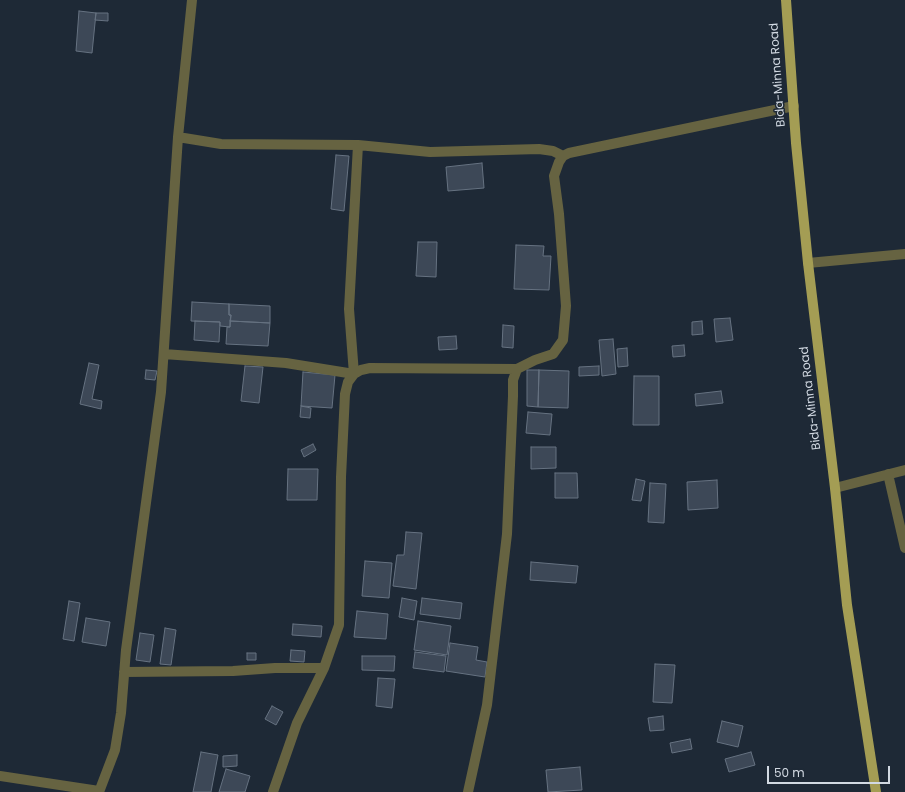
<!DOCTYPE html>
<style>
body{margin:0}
#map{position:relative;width:905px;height:792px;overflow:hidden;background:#1e2936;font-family:Poppins,sans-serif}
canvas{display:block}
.scale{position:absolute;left:767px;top:766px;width:123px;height:18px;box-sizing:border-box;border:2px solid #d2d9e2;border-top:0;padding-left:5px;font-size:12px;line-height:14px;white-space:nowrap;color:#d2d9e2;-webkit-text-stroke:3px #1e2936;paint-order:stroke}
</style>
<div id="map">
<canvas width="905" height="792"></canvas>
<div class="scale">50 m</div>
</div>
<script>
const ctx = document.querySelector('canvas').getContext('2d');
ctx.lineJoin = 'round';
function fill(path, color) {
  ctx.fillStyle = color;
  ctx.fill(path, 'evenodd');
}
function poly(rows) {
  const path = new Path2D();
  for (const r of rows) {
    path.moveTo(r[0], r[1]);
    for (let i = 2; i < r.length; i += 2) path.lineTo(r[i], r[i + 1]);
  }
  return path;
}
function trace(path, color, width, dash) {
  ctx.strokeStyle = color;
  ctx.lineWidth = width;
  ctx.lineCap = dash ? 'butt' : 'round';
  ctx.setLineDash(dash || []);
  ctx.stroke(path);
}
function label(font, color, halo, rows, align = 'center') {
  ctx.font = font + ' Poppins,sans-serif';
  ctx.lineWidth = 3;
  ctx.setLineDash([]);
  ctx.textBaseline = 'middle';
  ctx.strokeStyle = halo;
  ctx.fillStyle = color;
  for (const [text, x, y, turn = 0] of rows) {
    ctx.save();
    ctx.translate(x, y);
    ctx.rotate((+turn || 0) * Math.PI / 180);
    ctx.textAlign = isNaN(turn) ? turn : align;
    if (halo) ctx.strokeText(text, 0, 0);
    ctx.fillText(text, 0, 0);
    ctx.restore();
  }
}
const building = poly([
 [79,11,96,13,92,53,76,51,79,11],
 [96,13,108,13,108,21,95,20,96,13],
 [336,155,349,156,344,211,331,209,336,155],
 [482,163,484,188,448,191,446,167,482,163],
 [418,242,437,242,436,277,416,276,418,242],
 [516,245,544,246,543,256,551,256,549,290,514,289,516,245],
 [192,302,229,304,229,315,231,315,230,327,220,326,220,322,191,321,192,302],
 [229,304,270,306,270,323,230,321,231,315,229,315,229,304],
 [730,318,733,340,716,342,714,319,730,318],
 [195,321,220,322,219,342,194,340,195,321],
 [230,321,270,323,268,346,226,344,227,327,230,327,230,321],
 [702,321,703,334,692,335,692,322,702,321],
 [503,325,514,326,513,348,502,347,503,325],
 [456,336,457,349,439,350,438,337,456,336],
 [613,339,616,374,602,376,599,340,613,339],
 [684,345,685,356,673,357,672,346,684,345],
 [627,348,628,366,618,367,617,349,627,348],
 [89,363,99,365,92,399,102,401,101,409,80,404,89,363],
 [245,366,263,367,259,403,241,401,245,366],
 [599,366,599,375,579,376,579,367,599,366],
 [146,370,157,371,155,380,145,379,146,370],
 [527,370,539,370,538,407,527,406,527,370],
 [539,370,569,371,568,408,538,407,539,370],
 [303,372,335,375,332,408,301,406,303,372],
 [634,376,659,376,659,425,633,425,634,376],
 [721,391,723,403,696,406,695,394,721,391],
 [301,406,311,408,310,418,300,417,301,406],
 [528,412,552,414,550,435,526,433,528,412],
 [313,444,316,450,304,457,301,450,313,444],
 [531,447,556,447,556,468,531,469,531,447],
 [288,469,318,469,317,500,287,500,288,469],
 [555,473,577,473,578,498,555,498,555,473],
 [636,479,645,481,641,501,632,500,636,479],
 [717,480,718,508,688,510,687,482,717,480],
 [650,483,666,484,664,523,648,522,650,483],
 [406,532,422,533,416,589,393,586,397,555,404,555,406,532],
 [365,561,392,563,389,598,362,596,365,561],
 [531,562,578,566,576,583,530,580,531,562],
 [402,598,417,601,414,620,399,617,402,598],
 [422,598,462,603,460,619,420,614,422,598],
 [69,601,80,603,74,641,63,639,69,601],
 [357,611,388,614,386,639,354,637,357,611],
 [86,618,110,622,106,646,82,642,86,618],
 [418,621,451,626,447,655,414,650,418,621],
 [293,624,322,626,321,637,292,635,293,624],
 [165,628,176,630,171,665,160,664,165,628],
 [140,633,154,635,150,662,136,660,140,633],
 [450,643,478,647,476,660,487,662,485,677,446,671,450,643],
 [291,650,305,651,304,662,290,661,291,650],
 [415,652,446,656,444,672,413,668,415,652],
 [247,653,256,653,256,660,247,660,247,653],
 [362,656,395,656,394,671,362,670,362,656],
 [655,664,675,665,672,703,653,702,655,664],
 [378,678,395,679,392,708,376,706,378,678],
 [272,706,283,712,276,725,265,719,272,706],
 [663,716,664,730,650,731,648,718,663,716],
 [722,721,743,726,738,747,717,742,722,721],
 [690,739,692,749,672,753,670,743,690,739],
 [201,752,218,755,211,792,193,792,201,752],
 [751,752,755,765,729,772,725,759,751,752],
 [237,755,237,766,223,767,223,756,237,755],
 [580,767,582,790,548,792,546,770,580,767],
 [226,769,250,776,245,792,219,792,226,769]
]);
fill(building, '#3d4857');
trace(building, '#667281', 1);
trace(poly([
 [178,137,221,144,358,145,430,152,539,149,553,151,563,156],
 [808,263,905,254],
 [164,354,286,363,354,374,349,309,358,145],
 [888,474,905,548],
 [835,488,905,470],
 [124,672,233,671,275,668,324,668],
 [0,776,99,791],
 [99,792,115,750,121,713,126,650,161,392,178,137,192,0],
 [273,792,297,723,324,668,339,625,341,477,345,394,348,382,354,374,361,370,370,368,517,369,535,360,553,354,563,340,566,306,559,214,554,176,559,162,563,156,569,153,794,106],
 [468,792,487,705,507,534,513,396,513,380,517,369]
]), '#666341', 10);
trace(poly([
 [786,0,796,143,808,263,835,488,847,605,876,792]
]), '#a49d54', 10);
label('12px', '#d2d9e2', '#1e2936', [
 ["Bida-Minna Road",778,75,-94],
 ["Bida-Minna Road",811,398,-97]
]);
</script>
